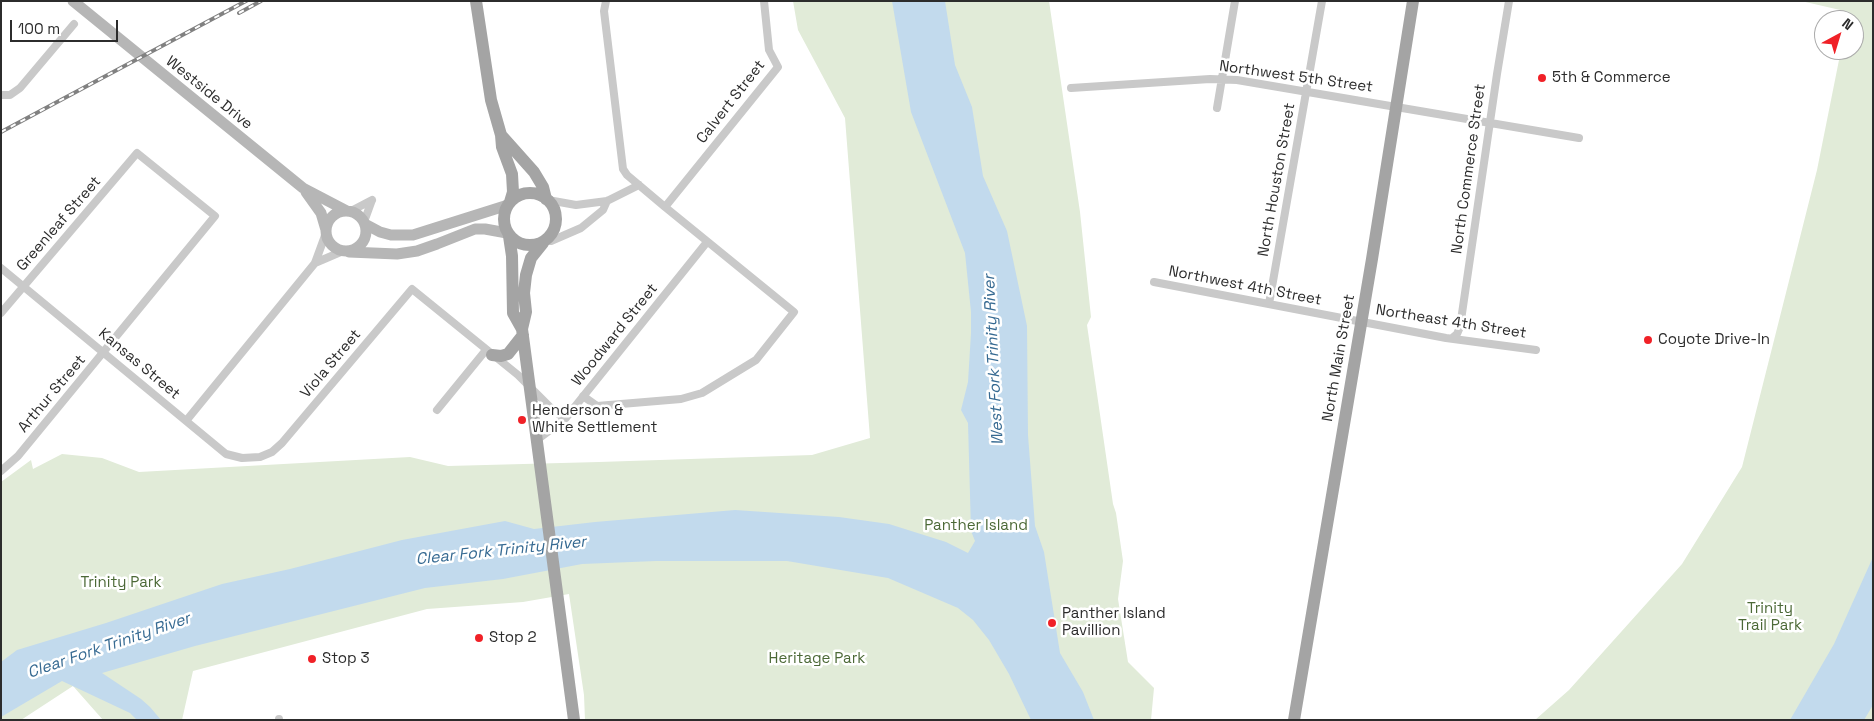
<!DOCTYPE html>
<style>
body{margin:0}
#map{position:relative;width:1874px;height:721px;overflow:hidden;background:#fff;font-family:"Space Grotesk",sans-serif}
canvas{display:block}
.frame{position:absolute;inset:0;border:2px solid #2c2c2c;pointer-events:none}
.north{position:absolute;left:1814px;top:10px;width:50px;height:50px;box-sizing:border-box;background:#fff;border:1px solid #ababab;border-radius:50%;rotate:39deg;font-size:14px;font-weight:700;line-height:20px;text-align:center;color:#2c2c2c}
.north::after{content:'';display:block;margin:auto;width:18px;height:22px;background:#f02127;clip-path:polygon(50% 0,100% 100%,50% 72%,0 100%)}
.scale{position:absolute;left:10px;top:20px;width:108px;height:22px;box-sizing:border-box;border:2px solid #2c2c2c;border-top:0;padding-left:6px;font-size:15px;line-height:18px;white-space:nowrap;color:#2c2c2c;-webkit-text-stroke:4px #fff;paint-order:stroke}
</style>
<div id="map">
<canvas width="1874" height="721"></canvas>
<div class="frame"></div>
<div class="north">N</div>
<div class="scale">100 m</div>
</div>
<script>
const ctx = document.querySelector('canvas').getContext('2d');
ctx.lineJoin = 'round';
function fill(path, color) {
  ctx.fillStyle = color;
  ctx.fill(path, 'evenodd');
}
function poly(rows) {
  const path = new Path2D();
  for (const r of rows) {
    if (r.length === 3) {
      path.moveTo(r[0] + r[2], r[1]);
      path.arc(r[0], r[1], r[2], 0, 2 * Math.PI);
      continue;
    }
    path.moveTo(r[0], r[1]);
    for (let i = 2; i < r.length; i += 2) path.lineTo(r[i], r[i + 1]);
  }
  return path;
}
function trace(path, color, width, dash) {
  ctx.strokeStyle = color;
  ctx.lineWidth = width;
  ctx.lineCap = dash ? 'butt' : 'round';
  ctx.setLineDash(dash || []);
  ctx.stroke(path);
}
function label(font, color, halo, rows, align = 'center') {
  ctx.font = font + ' "Space Grotesk",sans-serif';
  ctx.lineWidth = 5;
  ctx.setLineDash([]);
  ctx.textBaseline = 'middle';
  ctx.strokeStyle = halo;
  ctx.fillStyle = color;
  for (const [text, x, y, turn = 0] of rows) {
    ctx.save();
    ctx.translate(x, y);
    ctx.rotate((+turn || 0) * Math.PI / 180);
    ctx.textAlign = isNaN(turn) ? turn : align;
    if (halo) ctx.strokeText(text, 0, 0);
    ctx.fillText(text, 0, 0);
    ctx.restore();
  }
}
fill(poly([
 [793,1,1049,1,1080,212,1091,317,1087,325,1113,504,1116,513,1123,561,1118,599,1128,662,1154,688,1151,720,585,720,584,695,569,594,523,602,427,609,193,671,182,720,103,720,73,686,21,720,1,720,1,482,31,460,33,469,62,454,102,458,139,472,410,457,448,466,599,462,812,455,870,438,845,118,798,30],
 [1801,1,1873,1,1873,720,1535,720,1569,690,1682,564,1742,467,1817,170,1841,50,1854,50,1854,20,1847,20,1849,12]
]), '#e1ebd8');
fill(poly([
 [892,1,945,1,955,65,972,107,983,176,1007,231,1027,326,1028,435,1035,526,1044,552,1060,653,1083,692,1094,720,1031,720,1009,674,989,640,973,620,958,608,888,578,787,561,656,561,582,564,503,579,425,588,195,646,102,673,141,699,150,707,161,720,137,720,130,713,62,681,1,717,1,662,17,650,106,623,222,584,290,569,402,540,505,521,534,529,595,522,735,510,839,517,889,524,946,542,968,553,975,541,971,531,968,423,961,410,968,382,971,333,971,312,965,253,911,112],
 [1873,557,1873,705,1864,720,1790,720,1834,644]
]), '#c2daed');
trace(poly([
 [606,1,604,11,623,169,627,175,665,207,778,67,769,50,764,1],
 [1071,88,1210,79,1237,80,1579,138],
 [1,95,10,95,20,88,74,24],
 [1217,108,1235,1],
 [548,200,576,205,607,201,639,185],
 [351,211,372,200],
 [364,222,372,200],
 [546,240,551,241,581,228,603,210,607,201],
 [315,263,343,251],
 [1,268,226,454,242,458,260,457,272,452,282,443,412,289,518,375,551,408,565,419],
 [1154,282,1446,338,1536,350],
 [1269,304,1322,1],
 [1,313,137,153,215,216,18,456,1,471],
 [1452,338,1457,334,1460,327,1497,74,1509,1],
 [583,396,597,406,681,399,702,393,756,360,794,312,665,207],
 [437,410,486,350],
 [186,421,315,263,326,233],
 [538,439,565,419,707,242],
 [279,720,279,719]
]), '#c9c9c9', 8);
trace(poly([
 [73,1,303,188,347,211],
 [306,192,321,213,326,230],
 [346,231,20],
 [365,224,380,232,391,235,413,235,508,205],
 [349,252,397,254,417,251,437,244,475,229,485,229,507,233]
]), '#b6b6b6', 11);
trace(poly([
 [476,1,491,100,501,135,502,147,512,174,513,192,510,202],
 [501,135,534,172,543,187,546,199],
 [530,219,26],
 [509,236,512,256,513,313,522,329],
 [543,243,531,258,526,275,524,293,526,312,522,329,574,720],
 [492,355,501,356,508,354,523,335],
 [1294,720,1372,259,1413,1]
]), '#a4a4a4', 12);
const rail = poly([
 [239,13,261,1],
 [1,132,246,1]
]);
trace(rail, '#818181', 4);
trace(rail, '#fff', 2, [5.5]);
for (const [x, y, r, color] of [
 [1542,78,5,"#f02127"],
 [1648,340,5,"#f02127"],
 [522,420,5,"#f02127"],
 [1052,623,5,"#f02127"],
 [479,638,5,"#f02127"],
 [312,659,5,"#f02127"]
]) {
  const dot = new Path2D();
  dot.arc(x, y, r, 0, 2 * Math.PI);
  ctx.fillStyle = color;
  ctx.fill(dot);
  trace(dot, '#fff', 2);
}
label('15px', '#2c2c2c', '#fff', [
 ["Northwest 5th Street",1296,77,8],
 ["Westside Drive",209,93,39],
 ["Calvert Street",731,102,-52],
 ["North Commerce Street",1469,169,-82],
 ["North Houston Street",1277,180,-80],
 ["Greenleaf Street",59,224,-49],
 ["Northwest 4th Street",1245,286,11],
 ["Northeast 4th Street",1451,322,9],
 ["Woodward Street",615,335,-51],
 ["North Main Street",1339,358,-80],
 ["Kansas Street",139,364,40],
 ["Viola Street",331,364,-50],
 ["Arthur Street",52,394,-50]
]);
label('15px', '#2c2c2c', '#fff', [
 ["5th & Commerce",1552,78],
 ["Coyote Drive-In",1658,340],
 ["Henderson &",532,411],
 ["White Settlement",532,428],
 ["Panther Island",1062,614],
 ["Pavillion",1062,631],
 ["Stop 2",489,638],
 ["Stop 3",322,659]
], 'left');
label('15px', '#4c6937', '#fff', [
 ["Panther Island",976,526],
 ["Trinity Park",121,583],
 ["Trinity",1770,609],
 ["Trail Park",1770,626],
 ["Heritage Park",817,659]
]);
label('italic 16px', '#366a92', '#fff', [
 ["West Fork Trinity River",994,360,-93],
 ["Clear Fork Trinity River",501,551,-6],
 ["Clear Fork Trinity River",109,646,-19]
]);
</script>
